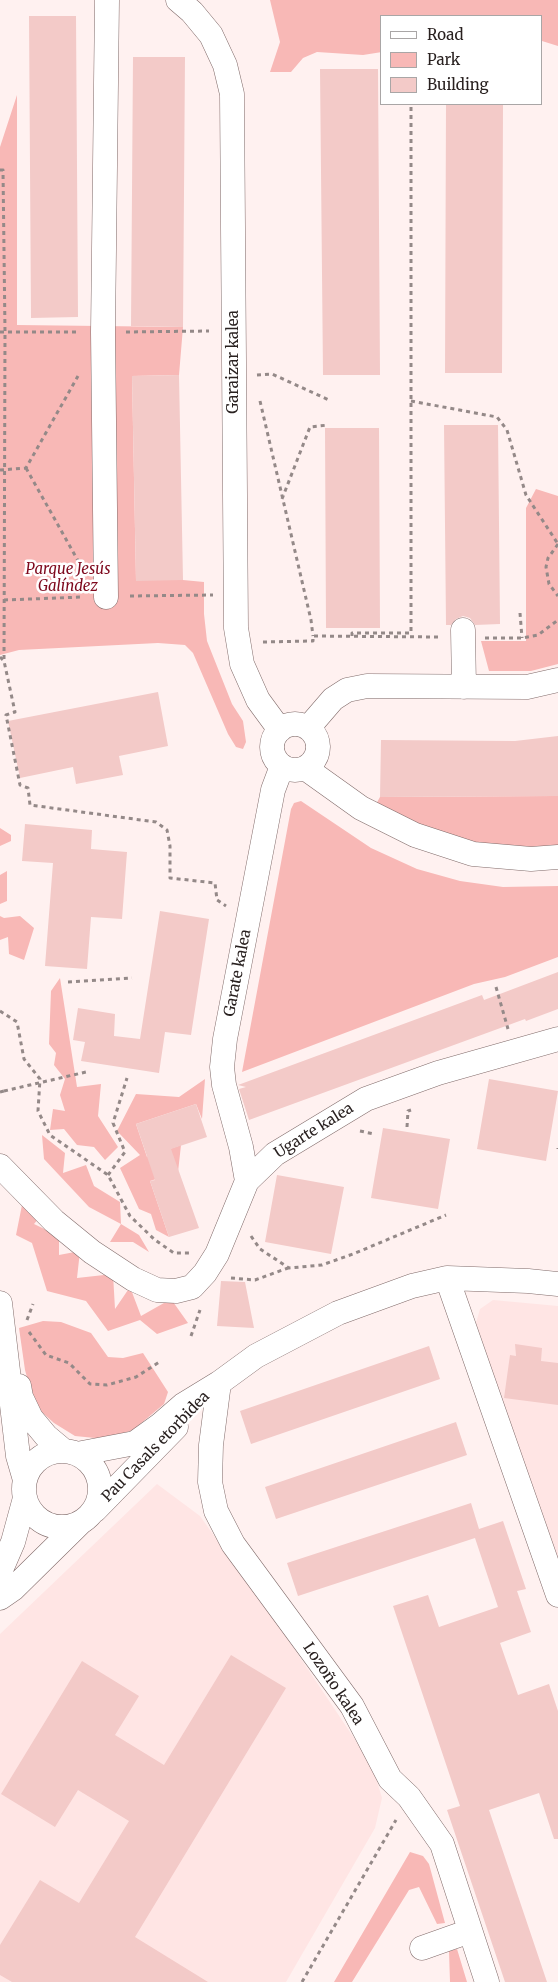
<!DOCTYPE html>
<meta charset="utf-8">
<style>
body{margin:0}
#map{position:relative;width:558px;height:1982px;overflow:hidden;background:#fff1f0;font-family:Merriweather,serif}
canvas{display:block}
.legend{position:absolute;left:380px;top:15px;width:162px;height:90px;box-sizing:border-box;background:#fff;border:1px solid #a9a6a6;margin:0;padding:6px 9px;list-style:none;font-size:15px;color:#292120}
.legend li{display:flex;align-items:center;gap:10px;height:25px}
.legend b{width:25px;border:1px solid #a9a6a6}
</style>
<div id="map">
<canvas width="558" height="1982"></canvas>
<ul class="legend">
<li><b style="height:6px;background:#fff"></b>Road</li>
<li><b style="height:14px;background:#f8b8b6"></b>Park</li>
<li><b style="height:14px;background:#f3cac8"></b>Building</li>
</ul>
</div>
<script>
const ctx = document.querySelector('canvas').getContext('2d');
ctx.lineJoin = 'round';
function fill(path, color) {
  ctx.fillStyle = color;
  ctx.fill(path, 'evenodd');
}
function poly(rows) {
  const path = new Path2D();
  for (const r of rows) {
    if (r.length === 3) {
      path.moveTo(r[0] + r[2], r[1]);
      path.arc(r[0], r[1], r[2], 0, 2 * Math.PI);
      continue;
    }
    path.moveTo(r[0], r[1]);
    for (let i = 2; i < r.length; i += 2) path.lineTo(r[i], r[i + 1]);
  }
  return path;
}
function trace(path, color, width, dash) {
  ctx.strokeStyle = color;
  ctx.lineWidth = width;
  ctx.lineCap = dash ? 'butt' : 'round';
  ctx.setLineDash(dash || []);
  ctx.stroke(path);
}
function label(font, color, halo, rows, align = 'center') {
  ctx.font = font + ' Merriweather,serif';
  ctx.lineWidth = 5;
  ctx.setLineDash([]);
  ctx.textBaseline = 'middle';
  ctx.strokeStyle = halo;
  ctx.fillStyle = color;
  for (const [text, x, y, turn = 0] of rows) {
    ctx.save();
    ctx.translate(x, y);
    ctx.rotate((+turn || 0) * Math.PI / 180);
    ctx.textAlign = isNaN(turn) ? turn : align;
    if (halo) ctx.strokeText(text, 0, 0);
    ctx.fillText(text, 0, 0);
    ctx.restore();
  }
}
fill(poly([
 [493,1300,558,1306,558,1567,476,1323,480,1309],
 [157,1484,200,1516,287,1638,372,1765,382,1798,375,1828,286,1982,0,1982,0,1634]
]), '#ffe5e4');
fill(poly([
 [270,0,558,0,558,46,542,41,542,16,382,16,382,52,363,55,317,52,303,58,291,72,270,72,280,42],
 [17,95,17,325,183,327,179,375,132,376,136,580,183,580,204,582,204,614,207,641,232,704,243,721,246,742,243,749,236,747,228,734,193,653,185,645,158,643,19,650,0,655,0,147],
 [536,489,558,496,558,664,531,671,489,671,481,641,526,641,526,508],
 [558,794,558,849,500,848,458,840,375,806,380,797,552,796],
 [301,801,371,848,417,869,460,881,503,887,558,886,558,957,505,977,474,984,242,1072,291,809,294,803],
 [0,828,11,835,11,841,0,846],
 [7,871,7,901,0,904,0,875],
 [0,916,4,918,20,916,34,928,24,960,9,954,8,937,0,940],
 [60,978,77,1087,101,1084,98,1116,118,1147,105,1160,94,1147,77,1145,64,1129,50,1130,53,1109,65,1111,60,1095,65,1079,54,1065,56,1053,49,1044,51,991],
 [205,1079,202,1119,196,1104,136,1124,147,1157,181,1145,178,1172,150,1181,169,1237,156,1230,151,1214,139,1209,120,1168,140,1155,117,1131,136,1094,179,1097],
 [42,1135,65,1153,63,1173,86,1165,94,1186,120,1202,121,1224,139,1235,149,1252,133,1242,110,1242,121,1224,89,1207,44,1159],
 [23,1200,40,1217,34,1224,59,1236,59,1255,80,1251,77,1278,113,1274,115,1309,130,1287,141,1316,171,1299,188,1323,157,1334,140,1320,108,1331,86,1301,47,1291,32,1243,16,1235],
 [43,1321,61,1322,91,1333,108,1357,123,1358,143,1353,168,1392,164,1404,133,1430,105,1439,75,1436,54,1423,35,1406,25,1370,19,1328],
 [410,1852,423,1856,429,1864,445,1923,437,1924,419,1887,409,1890,352,1982,334,1982],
 [457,1949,467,1982,450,1982,449,1951]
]), '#f8b8b6');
fill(poly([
 [29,16,76,16,78,317,31,318],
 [133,57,185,57,183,327,131,326],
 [320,69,378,69,380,375,323,375],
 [446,104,503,104,502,373,445,373],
 [179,375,183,580,136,581,132,376],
 [444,425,498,425,500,624,475,625,470,618,463,616,456,619,451,625,446,625],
 [325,428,379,428,380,628,326,628],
 [158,692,168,746,119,756,123,775,76,784,73,767,20,778,8,721],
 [558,736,558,796,380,797,381,740,515,741],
 [25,824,92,830,91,849,127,852,122,919,91,917,87,969,45,966,53,863,22,861],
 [160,911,209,919,191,1035,165,1032,159,1073,81,1061,85,1042,73,1040,78,1008,115,1014,114,1036,140,1039],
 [558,972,558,1009,526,1021,525,1019,249,1120,239,1089,246,1087,238,1085,482,995,484,1000],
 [489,1079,558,1091,546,1161,477,1149],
 [196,1104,207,1137,171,1149,199,1228,169,1237,150,1181,155,1180,136,1124],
 [383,1128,450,1139,438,1209,371,1198],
 [277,1175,344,1187,331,1254,265,1242],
 [221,1281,245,1282,254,1328,217,1326],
 [515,1344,542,1348,541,1361,558,1363,558,1405,504,1398,510,1355,516,1356],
 [429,1346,440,1379,251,1444,240,1411],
 [456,1422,467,1455,276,1519,265,1487],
 [471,1503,479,1529,503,1521,526,1589,517,1591,531,1632,500,1643,518,1695,549,1684,558,1711,558,1839,554,1839,539,1793,489,1810,547,1982,505,1982,447,1810,460,1806,393,1606,428,1595,439,1627,498,1607,475,1538,298,1596,287,1563],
 [231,1655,286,1688,135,1937,208,1982,12,1982,0,1975,0,1945,40,1880,79,1903,129,1821,78,1790,55,1827,1,1794,82,1661,139,1696,115,1735,164,1765]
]), '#f3cac8');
const minor = poly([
 [178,0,192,12,211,35,225,65,232,94,236,628,242,664,258,700,280,730],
 [106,597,103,332,107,0],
 [463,630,464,687],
 [295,747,23],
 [308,728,333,699,347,690,367,686,527,687,558,680],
 [305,768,361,808,415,835,473,854,531,859,558,857],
 [0,1166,54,1221,92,1252,133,1279,157,1290,176,1291,192,1287,205,1273,217,1254,247,1181,275,1154,366,1099,438,1073,558,1039],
 [247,1181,241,1147,224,1085,222,1067,225,1039,273,790,282,766],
 [447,1278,558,1595],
 [0,1303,18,1456,25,1480],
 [219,1383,211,1445,210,1482,216,1511,233,1544,352,1706,390,1779,409,1797,442,1844,487,1982],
 [19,1386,21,1397,31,1418,46,1436,64,1451],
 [62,1489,38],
 [77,1454,135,1443,160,1425,183,1405,219,1383,256,1356,338,1313,412,1286,447,1278,528,1281,558,1284],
 [95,1510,176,1427],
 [0,1572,13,1542,25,1498],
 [0,1598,13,1589,81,1522],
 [422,1948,470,1931]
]);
trace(minor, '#806b6a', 25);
trace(poly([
 [0,170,3,170,5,332,4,661],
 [0,332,79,332],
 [126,332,209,331],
 [257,375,272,374,329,400],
 [260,401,311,620,313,636],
 [411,401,497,417,507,430,526,495,558,544],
 [26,468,81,566],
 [0,470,26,468,78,376],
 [282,499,310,427,328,425],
 [558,544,548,558,546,567,549,584,558,596],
 [130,596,213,595],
 [4,600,83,597],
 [520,613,522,638],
 [352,636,352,633,411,633,411,104],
 [485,638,522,638,538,635,558,620],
 [263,642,313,641,313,636,439,637],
 [0,657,4,661,15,712,6,715,20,785,28,788,30,805,156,822,167,830,170,846,170,878,215,883,217,900,226,906],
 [68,982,132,978],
 [496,987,508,1029],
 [0,1011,17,1022,24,1059,40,1079,38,1111,50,1135,108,1175,130,1216,155,1240,174,1253,189,1253],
 [0,1092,4,1091],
 [407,1127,408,1111,411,1110],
 [360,1131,374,1134],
 [558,1149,558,1148],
 [108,1175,125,1152,113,1123,127,1078],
 [251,1236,260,1249,289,1268,322,1265,353,1254,446,1215],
 [231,1278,255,1280,288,1268],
 [27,1320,33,1304],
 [29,1332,46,1355,69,1363,90,1384,107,1385,136,1377,161,1361],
 [191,1336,200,1310],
 [302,1982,396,1820]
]), '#948988', 3, [4, 4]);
trace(minor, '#fff', 24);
trace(poly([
 [4,1091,86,1072]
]), '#948988', 3, [4, 4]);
label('15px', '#292120', '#fff', [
 ["Garaizar kalea",234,362,-90],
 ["Garate kalea",238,973,-79],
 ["Ugarte kalea",314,1131,-32],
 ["Pau Casals etorbidea",156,1447,-46],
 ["Lozoño kalea",333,1684,56]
]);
label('italic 15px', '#7e091d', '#fff', [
 ["Parque Jesús",68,570],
 ["Galíndez",68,587]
]);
</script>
